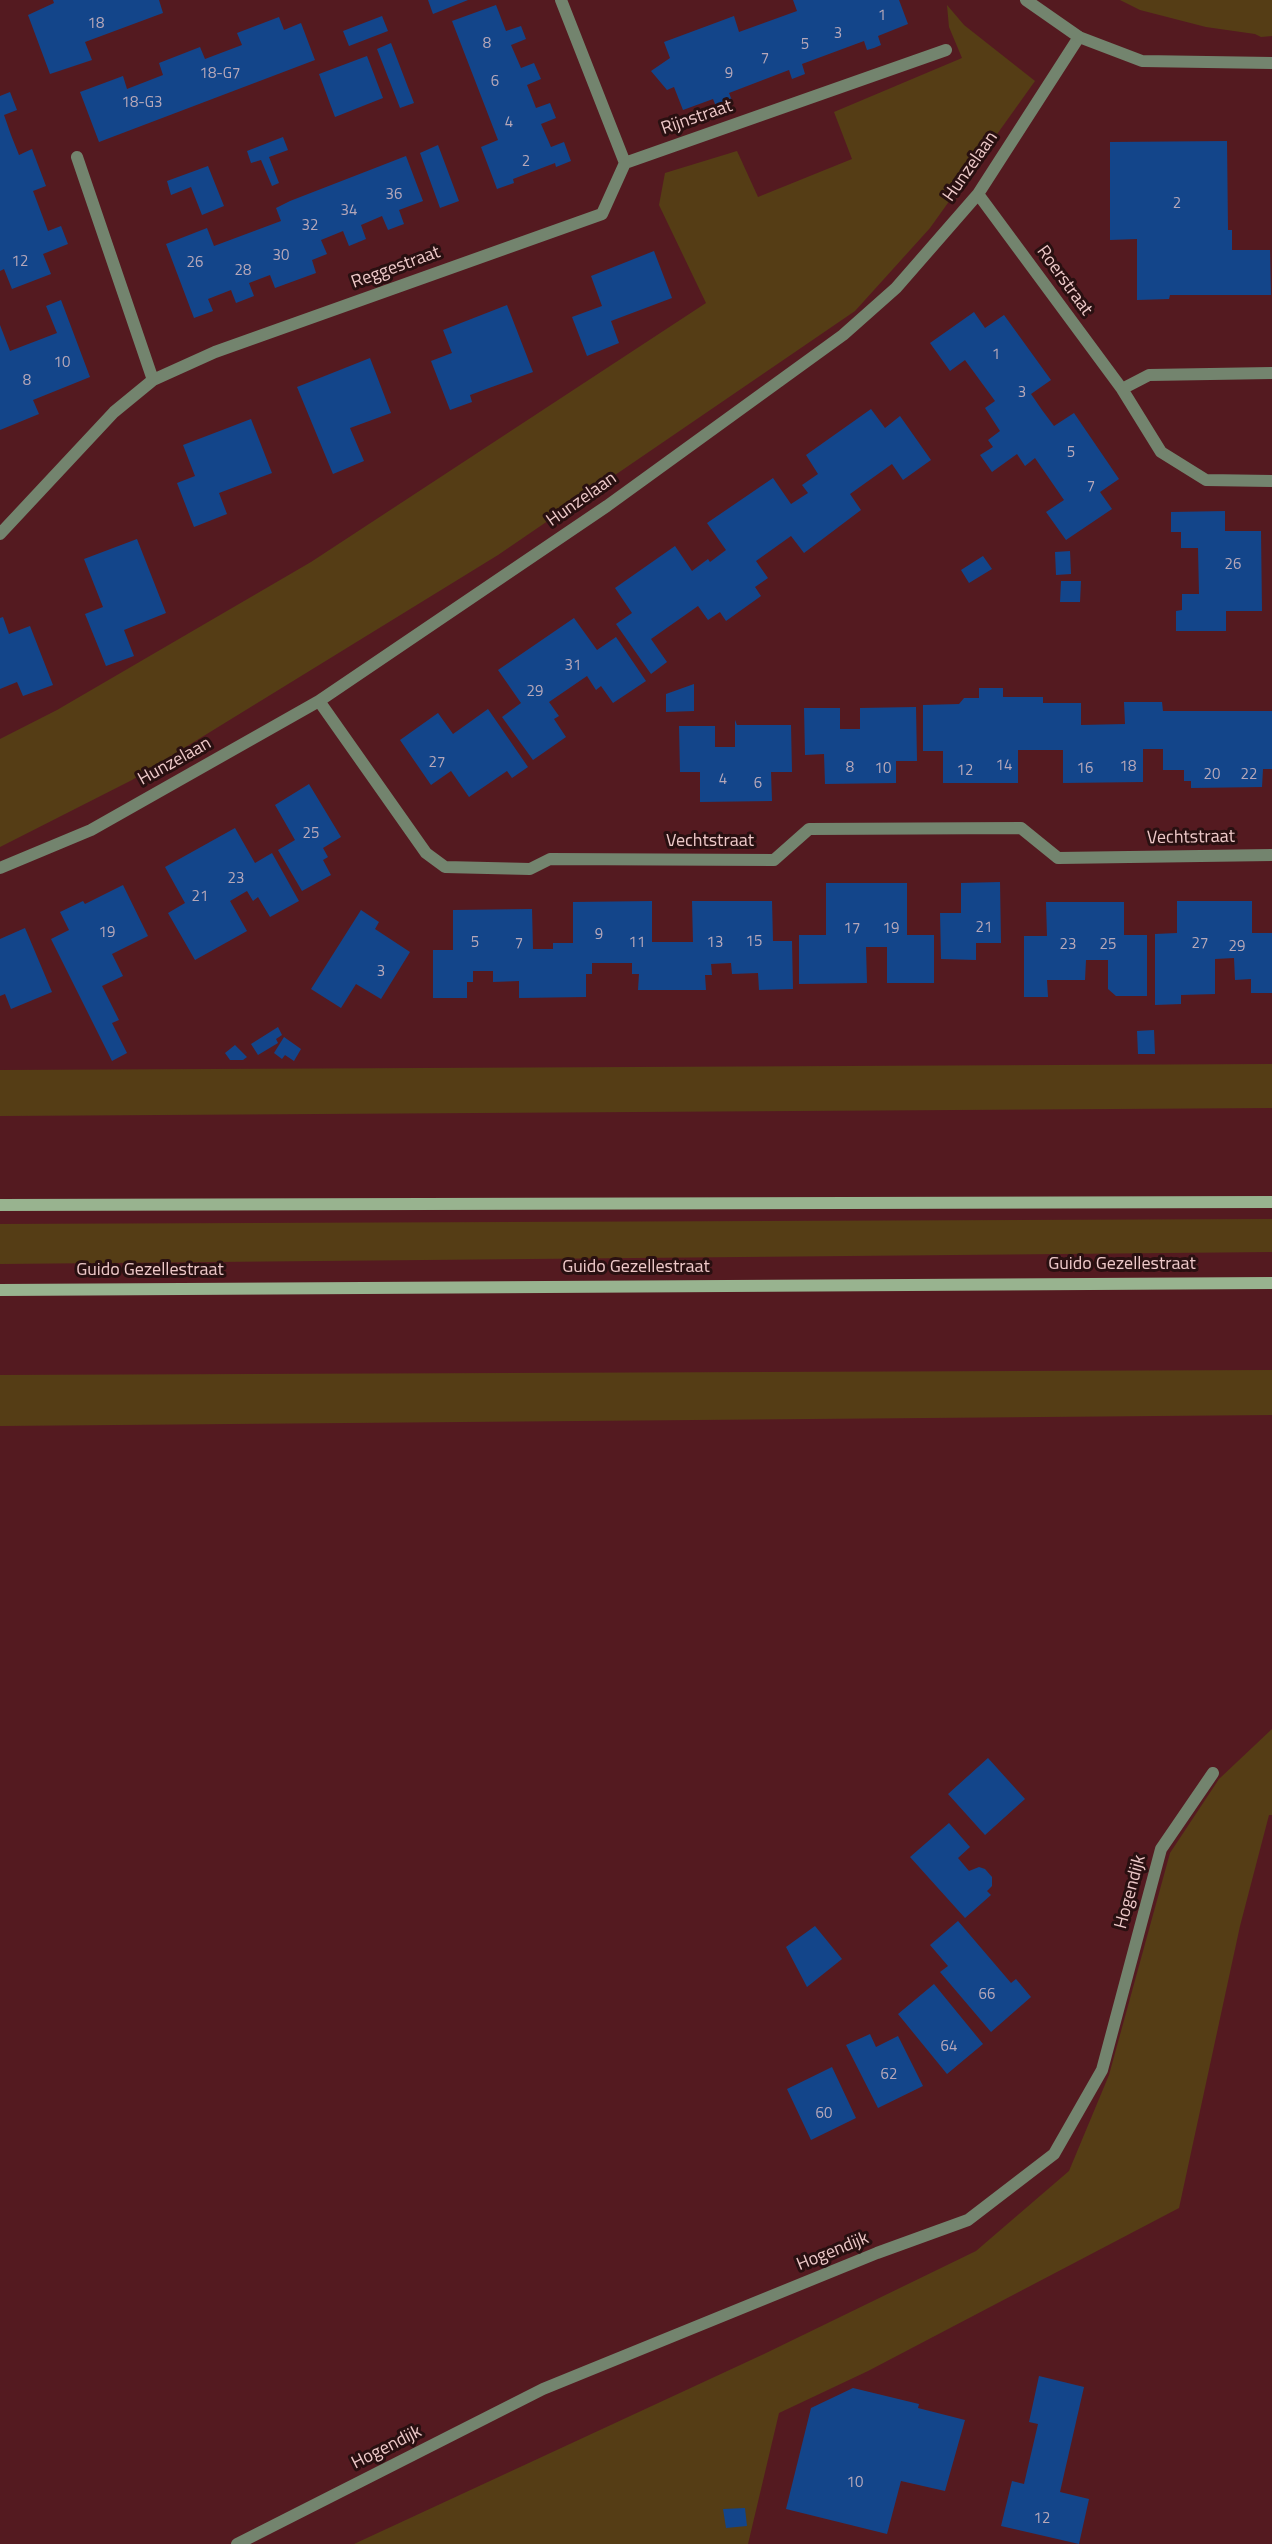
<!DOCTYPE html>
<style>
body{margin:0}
canvas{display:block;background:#541a20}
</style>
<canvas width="1272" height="2544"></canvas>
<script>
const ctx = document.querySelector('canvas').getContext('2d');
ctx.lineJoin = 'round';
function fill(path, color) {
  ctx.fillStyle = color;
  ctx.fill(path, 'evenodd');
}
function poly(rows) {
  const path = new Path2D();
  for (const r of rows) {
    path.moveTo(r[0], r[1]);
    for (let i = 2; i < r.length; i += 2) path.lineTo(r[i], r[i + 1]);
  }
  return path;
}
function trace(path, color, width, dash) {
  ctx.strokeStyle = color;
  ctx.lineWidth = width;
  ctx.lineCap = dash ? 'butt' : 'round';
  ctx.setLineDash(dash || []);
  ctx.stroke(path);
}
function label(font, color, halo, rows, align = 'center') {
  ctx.font = font + ' "Titillium Web",sans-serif';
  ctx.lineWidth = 6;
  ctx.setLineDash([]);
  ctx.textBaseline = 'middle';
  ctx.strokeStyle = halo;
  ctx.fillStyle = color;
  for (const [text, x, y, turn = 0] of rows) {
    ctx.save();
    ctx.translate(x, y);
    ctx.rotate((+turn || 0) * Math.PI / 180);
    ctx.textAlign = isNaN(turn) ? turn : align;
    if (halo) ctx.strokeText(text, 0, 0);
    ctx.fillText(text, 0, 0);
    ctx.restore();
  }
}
fill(poly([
 [1120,0,1272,0,1272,36,1261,37,1255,34,1206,27,1140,10],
 [947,5,964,25,1035,81,930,228,855,311,498,555,132,780,0,847,0,739,57,710,311,562,706,303,659,205,665,173,737,151,758,197,852,159,834,112,962,58,949,27],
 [1272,1064,1272,1108,0,1116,0,1070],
 [1272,1219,1272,1252,0,1264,0,1224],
 [1272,1370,1272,1415,0,1426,0,1375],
 [1272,1729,1272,1815,1269,1815,1240,1926,1179,2208,868,2371,779,2413,748,2544,354,2544,764,2354,976,2251,1069,2171,1109,2075,1170,1853,1219,1779]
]), '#553d15');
fill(poly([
 [53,0,159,0,163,13,85,42,92,60,50,74,28,15,54,3],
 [428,0,468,0,433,14],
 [793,0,899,0,908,24,878,36,881,45,874,48,867,50,864,41,802,64,805,74,792,79,789,70,729,93,733,103,717,109,713,99,683,110,674,87,667,90,651,71,670,58,664,42,734,16,739,32,797,11],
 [496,5,506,31,521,26,526,39,511,45,521,68,534,63,541,79,527,85,536,108,550,103,556,118,541,124,551,147,564,142,571,161,556,167,555,163,513,179,514,183,497,189,481,147,498,140,452,21],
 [382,16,388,31,349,46,343,31],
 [279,17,284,30,301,23,315,60,99,142,80,92,123,76,127,89,163,75,159,63,200,47,205,59,242,45,237,33],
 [391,43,414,103,400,108,377,49],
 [367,56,383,98,335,117,319,74],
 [10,92,17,110,4,115,11,135,19,155,32,149,46,186,33,191,48,231,61,226,68,244,43,254,51,274,12,289,4,269,0,271,0,96],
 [283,137,288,150,269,157,279,183,272,186,261,160,251,163,247,151],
 [1227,141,1228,230,1232,230,1232,250,1270,250,1271,295,1170,295,1169,299,1137,300,1137,239,1110,240,1110,142],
 [438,145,459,201,440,208,420,153],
 [406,156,423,201,399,210,404,224,388,230,382,216,361,225,366,239,349,246,343,231,321,240,327,254,312,260,316,273,275,288,270,275,249,283,254,296,236,303,231,290,208,299,213,311,194,318,166,244,207,228,214,246,281,221,276,208,290,201],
 [208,166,224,206,202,215,191,187,171,195,167,181],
 [654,251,672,298,611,321,619,343,587,356,572,317,602,306,591,276],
 [61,300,90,377,33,400,39,414,0,430,0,325,10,351,57,333,46,306],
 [507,305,533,372,470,395,472,402,450,410,431,361,452,353,443,330],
 [974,312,985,328,1004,315,1051,380,1031,394,1042,410,1054,426,1074,413,1119,479,1100,492,1112,509,1066,540,1046,512,1064,500,1035,458,1025,466,1017,454,992,472,980,455,993,447,988,440,1000,431,985,408,995,401,965,360,950,371,930,343],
 [370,358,391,413,350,428,364,461,333,474,297,387],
 [871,409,885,428,900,416,931,460,903,480,892,464,850,494,861,510,804,553,791,536,756,561,768,578,755,587,761,596,726,621,720,612,708,620,698,606,651,639,667,662,651,674,616,624,632,613,615,588,675,546,692,571,708,559,710,562,726,550,707,523,773,478,791,504,808,493,802,485,818,474,806,455],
 [251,419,272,473,219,493,227,514,194,527,177,483,195,476,183,445],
 [1225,511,1225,531,1261,531,1262,611,1226,611,1226,631,1176,631,1176,611,1182,610,1182,594,1199,594,1198,548,1181,548,1181,532,1171,532,1171,512],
 [137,539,166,613,124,630,134,656,106,666,85,614,103,607,84,559],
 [1070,551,1071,574,1056,575,1055,552],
 [983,556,992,569,969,583,961,570],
 [1061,581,1081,581,1080,602,1060,602],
 [3,617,9,634,30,626,53,685,23,696,17,682,0,689,0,618],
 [574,618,597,650,616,637,646,681,613,703,601,686,596,690,587,676,549,702,559,716,554,719,566,737,533,760,502,717,521,703,498,670],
 [694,684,694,711,666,712,666,694],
 [979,688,1003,688,1003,697,1043,697,1043,703,1081,703,1081,725,1125,724,1124,702,1162,702,1163,711,1272,711,1272,769,1263,769,1262,787,1191,788,1191,781,1184,781,1184,770,1163,770,1163,749,1143,749,1143,782,1063,783,1063,750,1018,750,1018,783,943,783,943,751,923,751,923,705,959,704,964,698,979,698],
 [916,707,917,761,896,761,896,783,825,784,824,754,805,755,804,708,840,708,840,729,860,729,860,708],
 [488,709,528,767,512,778,507,771,469,797,451,771,431,785,400,740,438,713,453,734],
 [735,720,737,725,791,725,792,772,771,772,772,801,700,802,700,772,680,772,679,726,715,726,715,747,735,747],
 [309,784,341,837,323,848,328,857,323,860,331,875,302,891,278,850,295,840,275,805],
 [235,828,255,863,272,853,299,901,270,917,258,897,253,901,247,891,230,901,247,931,195,960,168,913,185,903,165,867],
 [1000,882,1001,943,976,943,976,960,941,959,940,913,961,913,961,883],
 [826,883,907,883,907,935,934,935,934,983,887,983,887,947,866,947,867,983,799,984,799,935,826,935],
 [123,885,148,936,112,954,123,976,102,986,119,1020,112,1023,127,1053,112,1061,51,939,69,930,60,912,83,901,85,904],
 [652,901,652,942,693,942,692,901,772,901,773,941,792,941,793,989,759,990,758,973,732,974,731,963,711,964,712,975,705,975,706,990,638,990,639,974,632,974,632,963,592,963,592,974,586,974,586,997,519,998,519,981,493,982,493,971,473,971,473,982,467,982,467,998,433,998,433,950,453,950,453,910,532,909,533,949,553,949,553,943,573,943,573,902],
 [1177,901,1252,901,1252,933,1272,933,1272,993,1251,993,1251,979,1235,980,1234,958,1215,959,1215,994,1181,995,1181,1004,1155,1005,1155,934,1177,933],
 [1046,902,1124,902,1124,935,1147,935,1147,996,1116,996,1108,989,1108,960,1086,960,1085,980,1047,980,1048,997,1024,997,1024,936,1047,936],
 [361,910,379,922,375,929,410,952,381,999,356,984,341,1008,311,989],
 [25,928,52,992,11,1009,5,994,0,996,0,939],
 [278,1027,282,1035,276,1039,278,1043,258,1055,251,1044],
 [1154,1030,1155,1054,1138,1054,1137,1031],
 [284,1037,301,1049,294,1061,285,1055,282,1059,274,1053],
 [235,1045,247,1057,243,1060,230,1060,225,1053],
 [988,1758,1025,1799,985,1835,948,1794],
 [949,1823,970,1847,958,1858,969,1871,979,1867,985,1869,992,1877,992,1886,987,1891,991,1895,965,1918,910,1857],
 [958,1921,1011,1983,1016,1979,1031,1997,991,2032,940,1972,948,1966,930,1945],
 [815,1926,842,1959,807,1987,786,1947],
 [934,1984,983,2044,947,2074,898,2014],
 [870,2034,876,2047,898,2036,923,2086,878,2108,846,2045],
 [832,2067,856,2118,811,2140,787,2089],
 [1039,2376,1084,2387,1060,2492,1089,2499,1079,2544,1001,2526,1012,2481,1024,2484,1038,2424,1029,2422],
 [853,2388,919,2404,918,2408,965,2420,945,2491,901,2481,887,2534,786,2509,811,2408],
 [745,2508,747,2526,726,2528,723,2509]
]), '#13458a');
trace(poly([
 [561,0,625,163,946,50],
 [77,157,153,380],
 [978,194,1122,389,1161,452,1206,480,1272,481],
 [1122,389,1149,375,1272,373],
 [0,534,114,412,153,380,215,352,602,214,625,163],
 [319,701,426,853,445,867,530,869,550,859,774,860,809,829,1021,828,1058,858,1272,855],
 [0,868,91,830,319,701,607,506,843,335,896,288,978,194,1079,37],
 [237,2544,543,2389,877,2253,968,2220,1054,2154,1102,2070,1161,1849,1213,1773]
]), '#73846e', 12);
trace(poly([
 [1026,0,1079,37,1142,61,1272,63]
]), '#73846e', 12);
trace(poly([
 [0,1205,1272,1202],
 [0,1290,1272,1283]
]), '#98b38f', 12);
label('15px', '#b7a8b9', null, [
 ["1",882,16],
 ["18",96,24],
 ["3",838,34],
 ["8",487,44],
 ["5",805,45],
 ["7",765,59],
 ["18-G7",220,74],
 ["9",729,74],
 ["6",495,82],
 ["18-G3",142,103],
 ["4",509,123],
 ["2",526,162],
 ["36",394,195],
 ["2",1177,204],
 ["34",349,211],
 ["32",310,226],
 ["30",281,256],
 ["12",20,262],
 ["26",195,263],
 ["28",243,271],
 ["1",996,355],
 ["10",62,363],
 ["8",27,381],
 ["3",1022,393],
 ["5",1071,453],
 ["7",1091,487],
 ["26",1233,565],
 ["31",573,666],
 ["29",535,692],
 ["27",437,763],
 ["14",1004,766],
 ["18",1128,767],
 ["8",850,768],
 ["10",883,769],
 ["16",1085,769],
 ["12",965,771],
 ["20",1212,775],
 ["22",1249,775],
 ["4",723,780],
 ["6",758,784],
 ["25",311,834],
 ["23",236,879],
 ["21",200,897],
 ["21",984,928],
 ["17",852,929],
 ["19",891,929],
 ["19",107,933],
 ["9",599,935],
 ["15",754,942],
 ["5",475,943],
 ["11",637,943],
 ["13",715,943],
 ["7",519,944],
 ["27",1200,944],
 ["23",1068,945],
 ["25",1108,945],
 ["29",1237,947],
 ["3",381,972],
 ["66",987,1995],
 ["64",949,2047],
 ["62",889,2075],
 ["60",824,2114],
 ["10",855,2483],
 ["12",1042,2519]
]);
label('18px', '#eec9c9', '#291011', [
 ["Rijnstraat",697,118,-19],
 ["Hunzelaan",971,167,-55],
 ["Reggestraat",396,268,-20],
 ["Roerstraat",1064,281,54],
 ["Hunzelaan",582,500,-35],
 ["Hunzelaan",175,762,-29],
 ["Vechtstraat",1191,838,-1],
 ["Vechtstraat",710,842],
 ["Guido Gezellestraat",1122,1265],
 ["Guido Gezellestraat",636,1268],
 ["Guido Gezellestraat",150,1271],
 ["Hogendijk",1131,1892,-75],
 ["Hogendijk",833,2252,-22],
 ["Hogendijk",387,2448,-27]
]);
</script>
